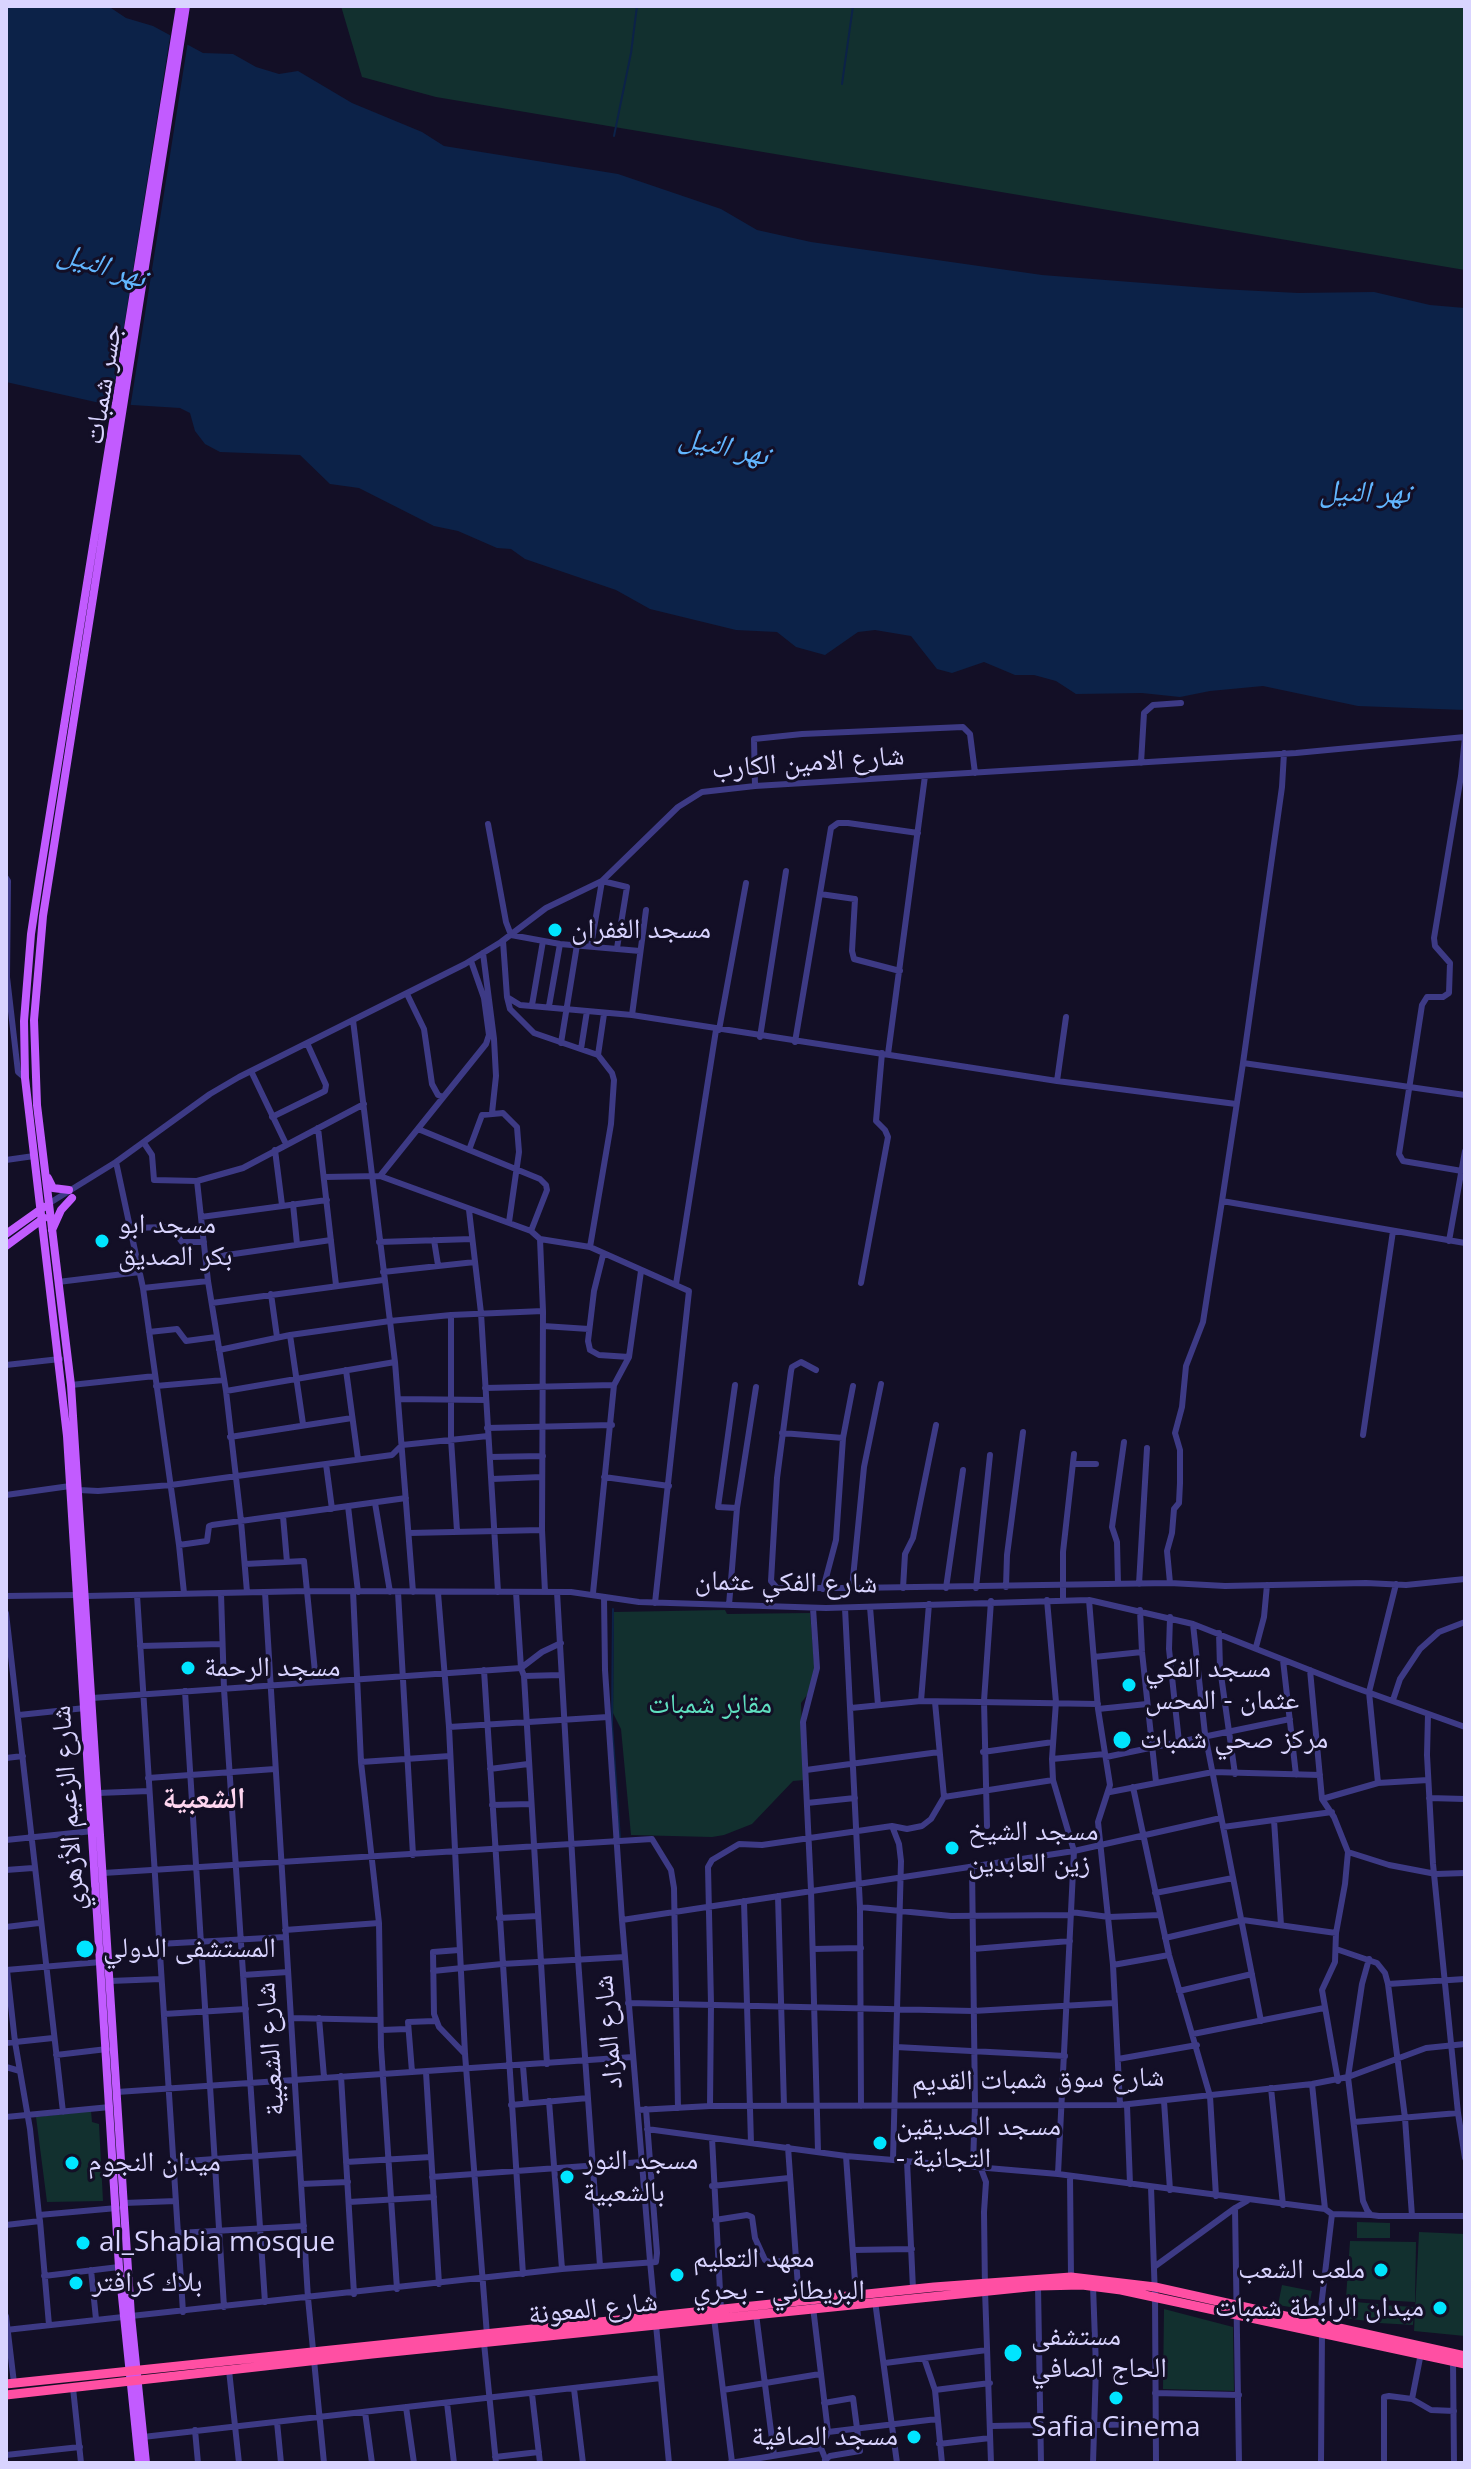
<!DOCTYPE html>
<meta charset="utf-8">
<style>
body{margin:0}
#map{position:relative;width:1471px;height:2469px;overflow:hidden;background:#130f26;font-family:"Open Sans",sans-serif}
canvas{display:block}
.frame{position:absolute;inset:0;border:8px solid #d9d4ff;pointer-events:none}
</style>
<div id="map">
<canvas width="1471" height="2469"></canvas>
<div class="frame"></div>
</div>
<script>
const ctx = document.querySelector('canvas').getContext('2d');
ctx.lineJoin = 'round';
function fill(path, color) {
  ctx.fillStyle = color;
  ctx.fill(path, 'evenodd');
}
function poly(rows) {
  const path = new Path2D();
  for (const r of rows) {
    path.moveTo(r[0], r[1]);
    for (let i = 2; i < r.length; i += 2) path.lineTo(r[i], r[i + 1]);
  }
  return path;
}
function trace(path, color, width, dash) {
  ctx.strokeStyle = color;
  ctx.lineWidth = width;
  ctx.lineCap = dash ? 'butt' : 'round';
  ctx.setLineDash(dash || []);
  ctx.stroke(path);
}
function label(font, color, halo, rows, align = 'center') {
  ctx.font = font + ' "Open Sans","Noto Naskh Arabic",sans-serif';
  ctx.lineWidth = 6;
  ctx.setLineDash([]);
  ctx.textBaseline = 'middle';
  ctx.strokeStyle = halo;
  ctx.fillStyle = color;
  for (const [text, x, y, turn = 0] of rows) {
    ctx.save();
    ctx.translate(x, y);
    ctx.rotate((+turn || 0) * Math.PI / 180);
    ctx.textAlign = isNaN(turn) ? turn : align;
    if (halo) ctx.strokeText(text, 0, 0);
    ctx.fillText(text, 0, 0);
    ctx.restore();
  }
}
fill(poly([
 [341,6,1465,6,1465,270,436,97,362,77],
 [725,1610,727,1614,810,1613,815,1674,811,1690,801,1703,804,1780,793,1781,752,1824,724,1835,712,1837,631,1835,621,1729,613,1713,614,1612],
 [91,2111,92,2122,99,2124,103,2201,47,2202,36,2117],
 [1357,2222,1390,2223,1390,2238,1357,2238],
 [1419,2232,1465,2234,1465,2336,1414,2331],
 [1350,2241,1416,2242,1415,2302,1346,2298],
 [1282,2285,1312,2291,1308,2310,1278,2305],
 [1344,2301,1378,2304,1376,2322,1343,2318],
 [1381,2305,1414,2307,1413,2325,1379,2323],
 [1164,2309,1233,2327,1234,2391,1163,2389]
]), '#12302f');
fill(poly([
 [6,6,108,6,126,18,153,26,203,53,233,54,256,67,279,74,298,71,352,103,422,132,444,146,618,174,721,209,757,230,811,242,1042,275,1220,289,1298,293,1374,292,1430,305,1465,308,1465,710,1358,706,1263,686,1210,691,1180,697,1142,693,1076,694,1056,681,1034,675,1015,675,984,662,952,673,937,669,911,636,875,630,858,632,825,655,796,647,777,632,736,630,650,609,616,590,525,559,511,549,497,548,458,531,434,526,359,488,330,484,300,455,220,452,205,444,195,431,190,413,180,408,100,403,6,382]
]), '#0c2248');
fill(poly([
 [171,31,188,41,130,409,111,408]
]), '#130f26');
trace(poly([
 [842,84,853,6],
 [614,136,631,53,637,6],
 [613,1609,612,1724,620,1839]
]), '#0c2248', 2);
trace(poly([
 [1284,753,1282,787,1243,1063,1465,1095],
 [1141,763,1144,713,1153,705,1181,703],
 [755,786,754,739,802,734,963,727,970,734,975,773],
 [488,824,506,922,511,935,560,944,640,951],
 [6,878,8,881,7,977,18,1072,25,1078],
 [602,881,627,887,617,948],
 [820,894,855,899,852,951,854,959,900,971],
 [503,941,507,997,520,1005,632,1015,1057,1081,1236,1104],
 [591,946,602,881],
 [483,953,494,1039,496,1076,492,1113],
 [407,994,424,1029,432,1084,438,1095,443,1097],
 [507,997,510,1009,534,1033,598,1055,612,1073,614,1080,611,1124,590,1247],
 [532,1005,543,941],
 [549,1006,560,944],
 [632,1015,646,910],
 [353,1020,395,1362,413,1592],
 [719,1030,746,883],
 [760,1037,786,871],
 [795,1042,831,828,838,823,848,823,918,833],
 [561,1043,577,945],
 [581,1049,587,1011],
 [888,1054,925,776],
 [598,1055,604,1014],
 [1243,1063,1222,1201,1465,1243],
 [251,1071,286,1144],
 [1057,1081,1066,1017],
 [272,1117,325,1091,326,1085,307,1043],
 [318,1128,336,1285],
 [418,1129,540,1179,546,1185,547,1190,531,1231],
 [144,1143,152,1155,154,1180,197,1181,208,1281,226,1391,241,1521,247,1592],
 [275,1150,282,1205],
 [469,1150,482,1115,503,1113,517,1127,519,1152,509,1222],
 [6,1160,34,1156],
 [116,1162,143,1288,179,1545,184,1593],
 [1462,1171,1403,1161,1399,1154,1422,1005,1427,997,1443,997,1449,993,1450,963,1435,946,1434,938,1461,776,1465,737],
 [380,1176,486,1044,489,1035,484,998,471,961],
 [324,1177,380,1176,531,1231,540,1239,590,1247,689,1291,655,1603],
 [197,1181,243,1168,364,1104],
 [48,1204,116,1162,210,1094,239,1077,465,964,501,942,546,908,602,881,678,807,702,792,755,786,1296,753,1465,737],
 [293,1204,297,1244],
 [469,1210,481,1313,498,1592],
 [201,1217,327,1200],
 [131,1228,167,1227,171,1228,182,1242,204,1242],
 [540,1239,543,1311,542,1530,545,1592],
 [434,1240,438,1265],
 [1449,1241,1465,1151],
 [379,1242,472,1239],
 [603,1255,594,1291,588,1341,590,1350,599,1355,629,1357],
 [206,1258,331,1240],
 [383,1272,475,1262],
 [58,1282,140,1272],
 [861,1283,888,1137,885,1130,876,1121,882,1053],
 [676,1284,716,1030],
 [143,1288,208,1281],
 [271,1294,277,1337],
 [212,1303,383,1280],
 [451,1315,451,1439,457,1531],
 [543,1326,589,1329],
 [149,1332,177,1329,186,1341,216,1337],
 [290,1335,303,1424],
 [219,1350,290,1335,390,1321,451,1315,543,1311],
 [6,1365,60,1359],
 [346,1370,358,1459],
 [816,1370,801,1362,792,1367,791,1371,777,1478,771,1581,777,1588,852,1588,864,1467,881,1384],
 [71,1385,155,1376],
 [735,1385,718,1507,737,1508],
 [156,1386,224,1380],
 [485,1388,614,1385],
 [226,1391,395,1362],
 [398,1399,486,1400],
 [487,1428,612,1425],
 [782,1433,843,1438],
 [1363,1435,1393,1231],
 [230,1437,352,1418],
 [490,1457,543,1456],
 [326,1464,332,1509],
 [1074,1464,1096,1464],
 [604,1477,669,1486],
 [492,1479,542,1477],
 [6,1495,70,1486,79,1490,98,1491,171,1485,392,1455,402,1445,488,1436],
 [375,1503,390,1592],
 [348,1506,358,1592],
 [283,1516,287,1562],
 [409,1533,542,1530],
 [179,1545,207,1541,209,1526,212,1525,406,1498],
 [245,1564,304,1561,316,1682],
 [1170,1583,1167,1551,1172,1533,1174,1509,1179,1503,1180,1483,1180,1450,1175,1433,1182,1407,1186,1366,1203,1322,1222,1201],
 [1118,1584,1117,1542,1112,1527,1124,1442],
 [1139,1584,1147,1448],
 [1006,1587,1007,1555,1023,1432],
 [852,1588,1170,1583,1225,1586,1366,1583,1406,1585,1465,1579],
 [903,1588,905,1554,913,1538,936,1425],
 [946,1588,963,1470],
 [976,1588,990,1455],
 [823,1589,836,1540,843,1438,853,1386],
 [353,1591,361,1762,379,1923,381,2047,397,2289],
 [265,1592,308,2298,324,2463],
 [398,1592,413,1855],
 [516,1592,521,1668,524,1676,547,2064],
 [557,1592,578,1959,600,2266],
 [221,1593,224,1689,265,2302],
 [438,1593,449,1727,465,2054,487,2335],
 [593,1593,614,1385,629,1357,641,1271],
 [137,1595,183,2312],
 [6,1596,78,1595],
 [86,1596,308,1591,571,1592,639,1602,826,1608,1089,1600,1193,1624,1345,1684,1465,1727],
 [604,1597,605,1670,622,1920,650,2261,669,2463],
 [1063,1599,1063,1552,1074,1454],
 [1047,1600,1056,1702,1052,1759,1053,1780,1074,1851,1058,2174],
 [1089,1600,1098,1709,1110,1785,1098,1822,1113,1965,1120,2105],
 [729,1605,737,1508,756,1387],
 [870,1607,878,1705],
 [813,1608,817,1668,803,1722,811,1890,818,2151],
 [845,1608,860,1907,861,2106],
 [1140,1610,1142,1652,1156,1782],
 [6,1613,63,2112],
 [1170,1617,1169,1649,1179,1742],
 [1193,1624,1205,1734,1261,2021],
 [1219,1633,1220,1668,1235,1774],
 [140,1646,222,1644],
 [1256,1647,1264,1617,1267,1585],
 [1094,1657,1142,1652],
 [1283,1660,1296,1775],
 [484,1670,523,2274],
 [1310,1670,1322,1799,1334,1817,1348,1852,1345,1884,1336,1933,1335,1962,1322,1990,1338,2081],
 [524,1676,561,1675],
 [185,1691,224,2307],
 [92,1698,521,1668,542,1652,561,1643],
 [1393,1700,1400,1679,1420,1649,1439,1632,1465,1622],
 [921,1701,929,1604],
 [851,1708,921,1701,1098,1704],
 [1098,1709,1147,1704],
 [1428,1714,1427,1755,1433,1864,1458,2113,1465,2158],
 [19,1715,85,1708],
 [449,1727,608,1717],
 [983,1752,1053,1742],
 [1106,1757,1290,1719],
 [6,1758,23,1756],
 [1052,1759,1105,1754],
 [361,1762,450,1756],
 [490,1769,528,1764],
 [806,1770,939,1752],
 [148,1778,275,1769],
 [1378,1783,1369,1692,1396,1584],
 [1133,1787,1169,1955,1210,2096,1216,2196],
 [1110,1792,1213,1772,1320,1775],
 [98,1793,149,1791],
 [944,1797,1053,1780],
 [1429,1798,1465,1799],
 [1322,1799,1378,1783,1428,1780],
 [807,1803,855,1798],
 [492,1805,531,1804],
 [1274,1820,1281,1925],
 [892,1826,899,1844,901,1861,893,2159],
 [987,1826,984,1701,991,1601],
 [1223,1827,1332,1812],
 [6,1840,93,1831],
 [1348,1852,1389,1865,1436,1874,1465,1873],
 [972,1866,975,2105,973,2165],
 [6,1870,33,1868],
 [103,1873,652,1839,671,1870,674,1888,678,2108],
 [1155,1893,1233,1878],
 [778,1896,784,2106],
 [744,1901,751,2143],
 [860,1907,951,1916,1070,1915],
 [1071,1912,1109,1917,1160,1915],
 [499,1918,538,1916],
 [622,1920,1074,1851,1221,1818],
 [6,1927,39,1923],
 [285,1930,379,1923],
 [1165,1938,1243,1920,1336,1933],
 [159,1944,285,1937],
 [813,1949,861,1948],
 [973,1949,1070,1941],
 [1336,1949,1377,1963,1385,1973,1388,1984,1405,2118,1412,2216],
 [459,1950,433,1952,434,2014,439,2027,465,2054],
 [1113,1965,1169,1955],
 [6,1970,101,1962],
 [7,1970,15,2042,30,2129,39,2215],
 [433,1971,502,1964,625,1957],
 [243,1975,288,1972],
 [110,1981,161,1979],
 [1388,1984,1465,1979],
 [1179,1991,1252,1974],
 [628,2003,973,2011,1114,2003],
 [164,2014,246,2009],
 [291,2018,380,2020],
 [319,2018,324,2077],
 [381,2030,407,2029],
 [1193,2034,1324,2008],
 [6,2043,53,2038],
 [896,2047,1065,2056],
 [56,2055,107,2049],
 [1118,2059,1197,2045],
 [523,2066,526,2103],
 [6,2067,20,2071],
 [412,2072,408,2022,435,2021],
 [426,2072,439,2284],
 [341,2076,354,2294],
 [1348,2077,1426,2048,1465,2044],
 [1348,2077,1362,1984,1369,1959],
 [1312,2084,1325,2209],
 [1271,2088,1283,2205],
 [117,2092,633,2057],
 [549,2101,562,2269],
 [1164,2101,1170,2190],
 [511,2105,588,2098],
 [1127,2105,1130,2184],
 [710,2106,711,2004,708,1867,712,1860,739,1844,762,1845,892,1826,907,1829,922,1826,931,1819,944,1797,935,1702],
 [638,2110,710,2106,1120,2105,1312,2084,1348,2077,1363,2201,1367,2210,1371,2215,1379,2216,1465,2216],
 [6,2117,110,2107],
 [1354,2122,1458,2113],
 [647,2129,846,2156,1058,2174,1325,2209,1332,2214,1371,2215],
 [712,2138,721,2310],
 [788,2147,799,2301],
 [846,2156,856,2296],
 [907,2161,913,2289],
 [173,2162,299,2153],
 [346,2162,431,2157],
 [980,2166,986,2182,984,2212,985,2290,991,2463],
 [1070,2176,1071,2277],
 [432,2177,642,2162],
 [301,2184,348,2182],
 [712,2186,789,2178],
 [1151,2187,1155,2297,1156,2463],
 [349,2202,434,2197],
 [124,2203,176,2201],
 [715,2220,747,2215,752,2217,755,2238,765,2260,769,2262,796,2260],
 [40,2221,49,2325],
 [6,2225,40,2221,39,2215,117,2208],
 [178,2233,304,2226],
 [853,2250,912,2249],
 [1154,2267,1235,2208],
 [91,2270,96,2319],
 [44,2276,119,2267],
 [1038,2286,1041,2463],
 [1093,2286,1096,2367,1093,2463],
 [875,2301,897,2463],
 [813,2307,828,2432,821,2448,827,2463],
 [756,2314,774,2455],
 [6,2316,14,2383],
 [131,2316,562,2269,656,2262,657,2253,646,2109],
 [714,2318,732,2462],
 [6,2330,123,2317],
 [484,2343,496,2463],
 [924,2358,935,2390,942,2463],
 [1453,2361,1454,2463],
 [885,2363,987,2350],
 [229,2370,239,2463],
 [73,2388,81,2463],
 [574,2389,583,2463],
 [723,2390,820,2374],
 [935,2390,990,2383],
 [1155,2393,1239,2395],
 [532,2394,540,2463],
 [1412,2399,1421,2353],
 [447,2403,454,2463],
 [824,2403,853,2398,860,2451,830,2456,825,2460],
 [406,2407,414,2463],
 [365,2412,372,2463],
 [277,2422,281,2463],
 [1095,2425,1156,2424],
 [991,2426,1040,2425],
 [195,2430,198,2463],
 [828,2432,937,2419],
 [143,2437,661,2378],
 [939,2444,990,2438],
 [6,2455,80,2447],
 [495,2457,539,2452],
 [730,2463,821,2448],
 [1239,2463,1235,2208,1247,2201],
 [1321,2463,1322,2332,1319,2324,1332,2214],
 [1384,2463,1384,2397,1389,2396,1412,2399,1431,2410,1454,2411]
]), '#3d3a85', 6);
trace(poly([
 [48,1178,53,1188,69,1190],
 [52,1230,61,1210,72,1198],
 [6,1234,44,1207],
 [6,1246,44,1218],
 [139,2463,119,2267,67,1436,25,1078,24,1021,31,934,40,875,180,6],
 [146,2463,131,2316,71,1385,37,1105,34,1020,43,916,186,6]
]), '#c25bff', 8);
trace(poly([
 [6,2384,934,2287,1071,2277,1155,2287,1465,2356],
 [6,2395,372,2354,1038,2286,1082,2285,1121,2290,1465,2364]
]), '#ff4fa3', 9);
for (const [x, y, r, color] of [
 [555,930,8,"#00e5ff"],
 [102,1241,8,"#00e5ff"],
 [188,1668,8,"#00e5ff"],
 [1129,1685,8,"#00e5ff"],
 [1122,1740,10,"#00e5ff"],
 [952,1848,8,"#00e5ff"],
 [85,1949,10,"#00e5ff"],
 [880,2143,8,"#00e5ff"],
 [72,2163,8,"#00e5ff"],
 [567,2177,8,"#00e5ff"],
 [83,2243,8,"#00e5ff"],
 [1381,2270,8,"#00e5ff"],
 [677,2275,8,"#00e5ff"],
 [76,2283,8,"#00e5ff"],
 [1440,2308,8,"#00e5ff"],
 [1013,2353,10,"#00e5ff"],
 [1116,2398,8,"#00e5ff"],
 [914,2437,8,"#00e5ff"]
]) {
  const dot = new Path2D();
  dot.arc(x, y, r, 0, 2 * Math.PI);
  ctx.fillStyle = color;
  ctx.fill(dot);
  trace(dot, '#130f26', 3);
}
label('28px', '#d9d4ff', '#130f26', [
 ["جسر شمبات",104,384,-81],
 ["شارع الامين الكارب",808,763,-4],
 ["شارع الفكي عثمان",786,1583,1],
 ["شارع الزعيم الأزهري",69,1808,-94],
 ["شارع المزاد",609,2032,-95],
 ["شارع الشعبية",271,2049,-94],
 ["شارع سوق شمبات القديم",1038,2080,-1],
 ["شارع المعونة",593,2309,-6]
]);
label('28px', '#d9d4ff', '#130f26', [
 ["مسجد الغفران",571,930],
 ["مسجد ابو",118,1225],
 ["بكر الصديق",118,1257],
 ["مسجد الرحمة",204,1668],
 ["مسجد الفكي",1145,1669],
 ["عثمان - المحس",1145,1701],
 ["مركز صحي شمبات",1140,1740],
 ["مسجد الشيخ",968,1832],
 ["زين العابدين",968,1864],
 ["المستشفى الدولي",103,1949],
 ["مسجد الصديقين",896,2127],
 ["- التجانية",896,2159],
 ["مسجد النور",583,2161],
 ["بالشعبية",583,2193],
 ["ميدان النجوم",88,2163],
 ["al_Shabia mosque",99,2243],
 ["معهد التعليم",693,2259],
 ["البريطاني - بحري",693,2291],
 ["ملعب الشعب",1365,2270,"right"],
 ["بلاك كرافتر",92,2283],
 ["ميدان الرابطة شمبات",1424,2308,"right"],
 ["مستشفى",1031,2337],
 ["الحاج الصافي",1031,2369],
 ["Safia Cinema",1116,2428,"center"],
 ["مسجد الصافية",898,2437,"right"]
], 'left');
label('28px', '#5fe0c0', '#130f26', [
 ["مقابر شمبات",710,1705]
]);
label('italic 30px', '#62b6ff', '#130f26', [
 ["نهر النيل",102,266,18],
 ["نهر النيل",724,447,13],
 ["نهر النيل",1365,493,2]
]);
label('bold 30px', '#ffd6f0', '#130f26', [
 ["الشعبية",204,1799]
]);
</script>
